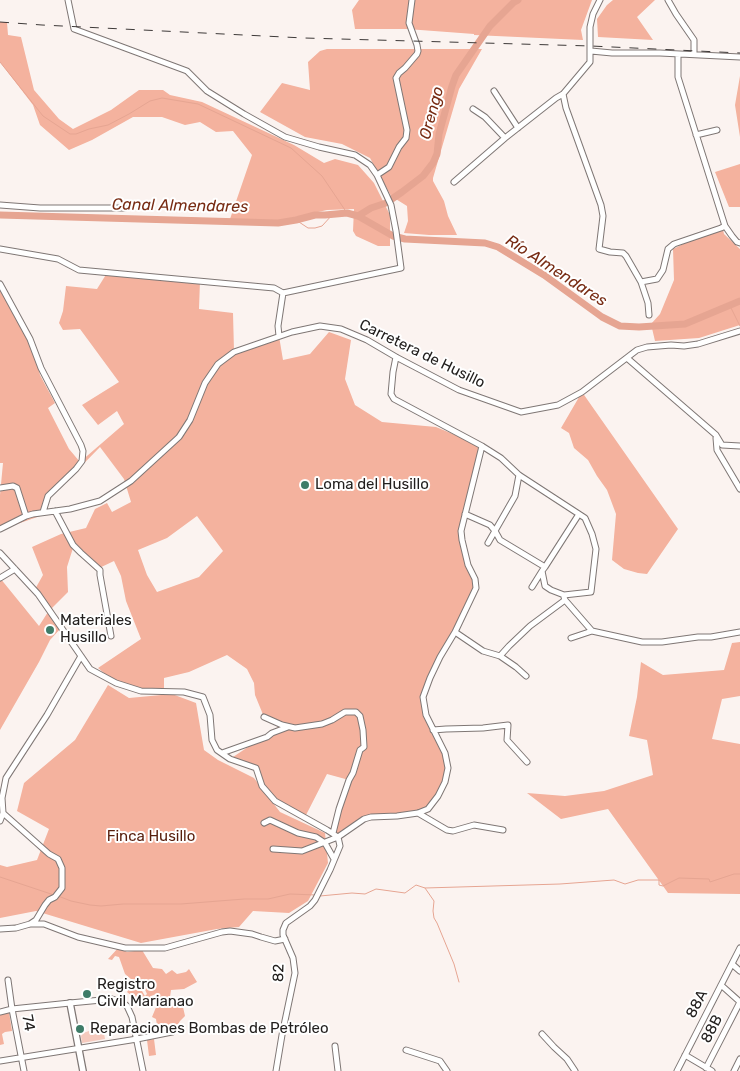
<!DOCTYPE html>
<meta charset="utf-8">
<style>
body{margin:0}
canvas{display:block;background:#fbf3f0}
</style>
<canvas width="740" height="1071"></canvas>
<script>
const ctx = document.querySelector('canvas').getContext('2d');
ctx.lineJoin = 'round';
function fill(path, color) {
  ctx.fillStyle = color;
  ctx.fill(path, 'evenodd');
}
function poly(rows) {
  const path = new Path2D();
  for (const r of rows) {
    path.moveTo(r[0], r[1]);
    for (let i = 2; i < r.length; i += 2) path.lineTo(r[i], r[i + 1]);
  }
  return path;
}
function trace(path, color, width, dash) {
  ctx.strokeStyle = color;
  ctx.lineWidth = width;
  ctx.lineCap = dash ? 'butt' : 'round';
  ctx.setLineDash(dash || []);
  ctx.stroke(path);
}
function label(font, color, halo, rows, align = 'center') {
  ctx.font = font + ' Rubik,sans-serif';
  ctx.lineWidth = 4;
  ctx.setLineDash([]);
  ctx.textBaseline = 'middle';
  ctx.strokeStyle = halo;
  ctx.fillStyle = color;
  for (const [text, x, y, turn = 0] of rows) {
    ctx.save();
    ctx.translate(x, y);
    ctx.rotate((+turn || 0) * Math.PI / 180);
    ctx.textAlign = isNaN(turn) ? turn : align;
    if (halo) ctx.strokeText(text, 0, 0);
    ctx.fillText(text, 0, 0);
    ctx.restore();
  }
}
fill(poly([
 [89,1031,90,1035,104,1033,105,1039,82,1043,81,1036,83,1033]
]), '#f5cabe');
fill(poly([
 [359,0,592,0,581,30,583,40,474,35,474,34,407,29,355,29,352,10],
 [613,0,655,0,637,17,653,40,598,37,597,19,607,5],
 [0,22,7,22,8,35,21,37,34,90,59,119,73,129,111,110,139,90,163,90,170,95,202,102,294,145,324,163,335,159,358,165,374,183,390,215,390,246,378,246,356,236,353,231,354,209,327,210,291,218,273,221,230,219,252,155,233,131,216,132,200,122,185,125,162,117,133,117,92,140,69,150,40,125,33,105,0,62],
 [327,49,482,49,459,89,433,178,433,181,444,201,448,216,457,235,429,235,404,233,408,221,407,206,391,196,370,158,342,144,305,137,260,112,282,83,310,90,308,62,320,51],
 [740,76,740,137,735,105],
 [740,164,740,207,729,207,715,172],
 [722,225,724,234,740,249,740,325,699,338,655,341,651,324,660,314,674,280,673,249],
 [107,273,200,281,199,309,233,313,234,351,279,336,283,360,310,354,329,332,351,340,345,379,355,405,382,422,436,427,482,446,461,531,476,588,440,657,423,697,426,715,445,753,448,768,445,782,428,809,418,813,371,817,338,837,333,833,349,780,327,774,305,817,282,805,262,786,256,768,230,759,281,725,264,717,255,695,254,683,247,669,227,655,189,672,164,678,164,691,141,691,116,683,98,668,141,639,126,601,121,576,114,561,95,570,73,548,67,567,68,592,52,608,61,628,50,640,39,662,0,730,0,578,39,626,48,612,34,591,43,575,32,547,61,534,86,528,95,509,107,503,112,512,131,502,124,479,100,447,51,497,43,515,0,530,0,495,3,463,0,463,0,284,36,355,40,375,55,403,48,408,69,449,80,462,124,424,117,411,98,425,82,405,119,382,80,329,63,330,59,323,63,311,66,286,97,289],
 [197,516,223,551,199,577,157,592,147,575,138,550,167,538],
 [582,392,678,529,647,574,638,573,624,569,612,560,616,514,607,490,597,476,588,460,574,448,569,433,561,428],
 [740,642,740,696,722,699,712,739,740,744,740,894,668,893,608,809,561,819,527,793,565,796,604,791,653,775,647,740,629,736,637,697,641,662,663,675,724,670,732,643],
 [108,685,129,698,172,694,196,703,204,750,218,760,254,778,280,812,325,833,328,863,308,901,289,913,253,911,239,927,217,929,141,943,36,911,0,918,0,865,7,867,37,860,49,829,17,811,24,783,75,740],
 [119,947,127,952,142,950,153,968,162,969,166,974,172,970,177,974,186,972,189,969,197,982,184,989,171,990,170,997,174,1001,183,1007,185,1016,180,1021,176,1028,168,1031,163,1030,158,1031,156,1019,152,1017,159,1000,156,994,151,996,148,1001,140,1004,140,1000,133,997,127,992,131,987,138,991,142,991,145,996,147,994,141,981,131,979,125,974,119,957,115,956,112,960,108,959],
 [9,1012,12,1031,5,1032,2,1034,4,1044,0,1045,0,1014],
 [154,1039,156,1055,149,1056,147,1040]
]), '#f4b29e');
trace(poly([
 [0,62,43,116,70,134,76,134,89,129,108,125,129,114,150,101,162,98,198,104,291,148,322,176,347,213],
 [296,220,308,228,315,228,322,226,333,214],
 [730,306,740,326],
 [0,877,54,895],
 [425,888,434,901,433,911,434,918,437,923,454,964,459,982],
 [58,896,71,901,90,905,101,906,123,904,181,904,244,899,268,899,290,894,316,895],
 [320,896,352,893,365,894,376,889,405,893,416,885,425,888,560,884,614,880,625,884,638,880,659,880,659,885,663,886,679,878,709,879,710,882,734,874,740,874]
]), '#e6a592', 1);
trace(poly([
 [0,215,278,223,296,220,315,215,325,215,347,213,358,216,393,236,405,239,485,243,498,247,544,275,602,317,620,326,639,327,685,324,740,301],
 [358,216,371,208,386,203,402,192,423,176,433,163,437,154,439,134,452,86,456,75,490,26,514,2,518,0]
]), '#e6a592', 7);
const minor = poly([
 [668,0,676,14,694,40,694,54],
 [591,51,612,53,660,53,740,57],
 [678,54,678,77,725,226,732,236,737,242,740,243],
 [494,91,518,128],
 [563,94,566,108,601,205,603,216,599,249,610,252,623,253,626,256,641,282,648,303,649,315],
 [473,109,485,117,505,138],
 [696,135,717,130],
 [377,175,389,167,399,147,406,138,407,130,396,78,399,73,405,68,417,54,418,51,417,45,409,23,412,0],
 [454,182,505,138,556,98,563,94,590,62,590,27,593,14,600,0],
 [0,205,40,208,125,208],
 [0,249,58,259,79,270,274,288,283,293,401,268,396,231,391,205,377,175,370,165,355,155,319,147,285,137,244,114,207,91,187,71,74,29,68,0],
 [641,282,657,279,663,270,668,249,674,244,721,228,725,226],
 [0,284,30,339,41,368,81,445,83,451,82,461,76,469,48,496,43,512],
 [279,336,278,326,283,293],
 [396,357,393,372,391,394,394,399,482,446,501,458,519,475,585,518,592,534,596,549,591,592,564,595,551,590,545,586,542,571,545,567,500,540,495,531,490,525,465,514],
 [627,358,716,435,722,445,740,446],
 [716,438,717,450,740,489],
 [0,488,13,486,17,488,26,516],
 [55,511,73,545,81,553,100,570,100,575,111,636],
 [0,529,26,516,33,514,70,509,100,501,131,481,179,437,190,420,205,383,218,364,234,352,292,332,320,326,341,329,367,340,396,357,459,390,521,412,558,405,582,392,637,350,647,347,671,345,684,346,698,344,740,331],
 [488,543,515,496,519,475],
 [0,553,38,594,90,669,116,683,141,691,184,692,203,697,210,715,212,740,217,750,230,759,256,768,262,786,275,801,327,830,338,837,340,846,330,870,315,900,310,906,286,923,283,930,283,935,293,958,295,973,282,1035,276,1071],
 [545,567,579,514],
 [0,578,15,569],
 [532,587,542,571],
 [564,597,565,600,592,631],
 [455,632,483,651,500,656,516,667,526,676],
 [571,638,592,631,642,642,662,642,698,637,711,637,740,632],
 [500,656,509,646,530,626,565,600],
 [264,717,282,725,295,728,322,724,332,720,345,712,356,712,360,716,363,730,364,747,360,750,353,773,349,780,339,809,333,833],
 [433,730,446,729,483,728,508,725,507,740,527,762],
 [222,753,267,737,272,733,288,727],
 [3,813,49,854,58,859,62,868,62,888,55,897,49,900,45,905,36,920,30,924],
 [418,813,447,830,453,831,474,825,503,830],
 [0,821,3,813,2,798,6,778,47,715,81,656],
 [264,823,270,820,298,833,316,837,325,843,334,859],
 [273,849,302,851,338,837,364,819,371,817,397,816,418,813,428,809,438,796,445,782,448,768,445,753,426,715,423,697,430,678,440,657,455,632,476,588,475,579,468,565,462,540,461,531,482,446],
 [0,929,16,928,30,924,44,924,78,937,125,948,165,948,222,932,230,931,252,934,261,937,275,941,285,939],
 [732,964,740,971],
 [8,980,12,1009,24,1071],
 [721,985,740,1002],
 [0,1012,12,1009,70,1003,112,999,122,1002,127,1006,132,1017,143,1071],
 [542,1034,554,1047,567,1059,575,1071],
 [335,1046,338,1071],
 [406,1050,440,1061,447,1071],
 [685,1055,712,1071],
 [0,1061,137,1039,172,1032],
 [706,1068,740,1002],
 [677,1071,740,948],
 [734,1071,740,1059]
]);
const tertiary = poly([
 [70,1003,83,1071]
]);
trace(minor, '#7f7775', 7);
trace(tertiary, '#7f7775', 8);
trace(minor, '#fff', 5);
trace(tertiary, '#fff', 5.5);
trace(poly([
 [0,22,42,25,304,38,591,46,740,53]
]), '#3d3938', 1, [9, 9]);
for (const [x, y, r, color] of [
 [305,485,5,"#3e7c68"],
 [50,630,5,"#3e7c68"],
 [87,994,5,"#3e7c68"],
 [80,1029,5,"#3e7c68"]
]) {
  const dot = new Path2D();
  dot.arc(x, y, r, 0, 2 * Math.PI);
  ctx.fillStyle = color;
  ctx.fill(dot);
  trace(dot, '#fff', 2);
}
label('15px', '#23201f', '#fff', [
 ["Carretera de Husillo",422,354,26],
 ["82",279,973,-88],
 ["88A",697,1004,-63],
 ["74",28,1023,79],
 ["88B",712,1029,-63]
]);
label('15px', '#23201f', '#fff', [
 ["Loma del Husillo",315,485],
 ["Materiales",60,621],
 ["Husillo",60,638],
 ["Registro",97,985],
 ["Civil Marianao",97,1002],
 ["Reparaciones Bombas de Petróleo",90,1029]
], 'left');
label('15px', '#581e0c', '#fff', [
 ["Finca Husillo",151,837]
]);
label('italic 16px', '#782c14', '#fff', [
 ["Orengo",432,113,-75],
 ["Canal Almendares",180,206,1],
 ["Río Almendares",556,271,33]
]);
</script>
